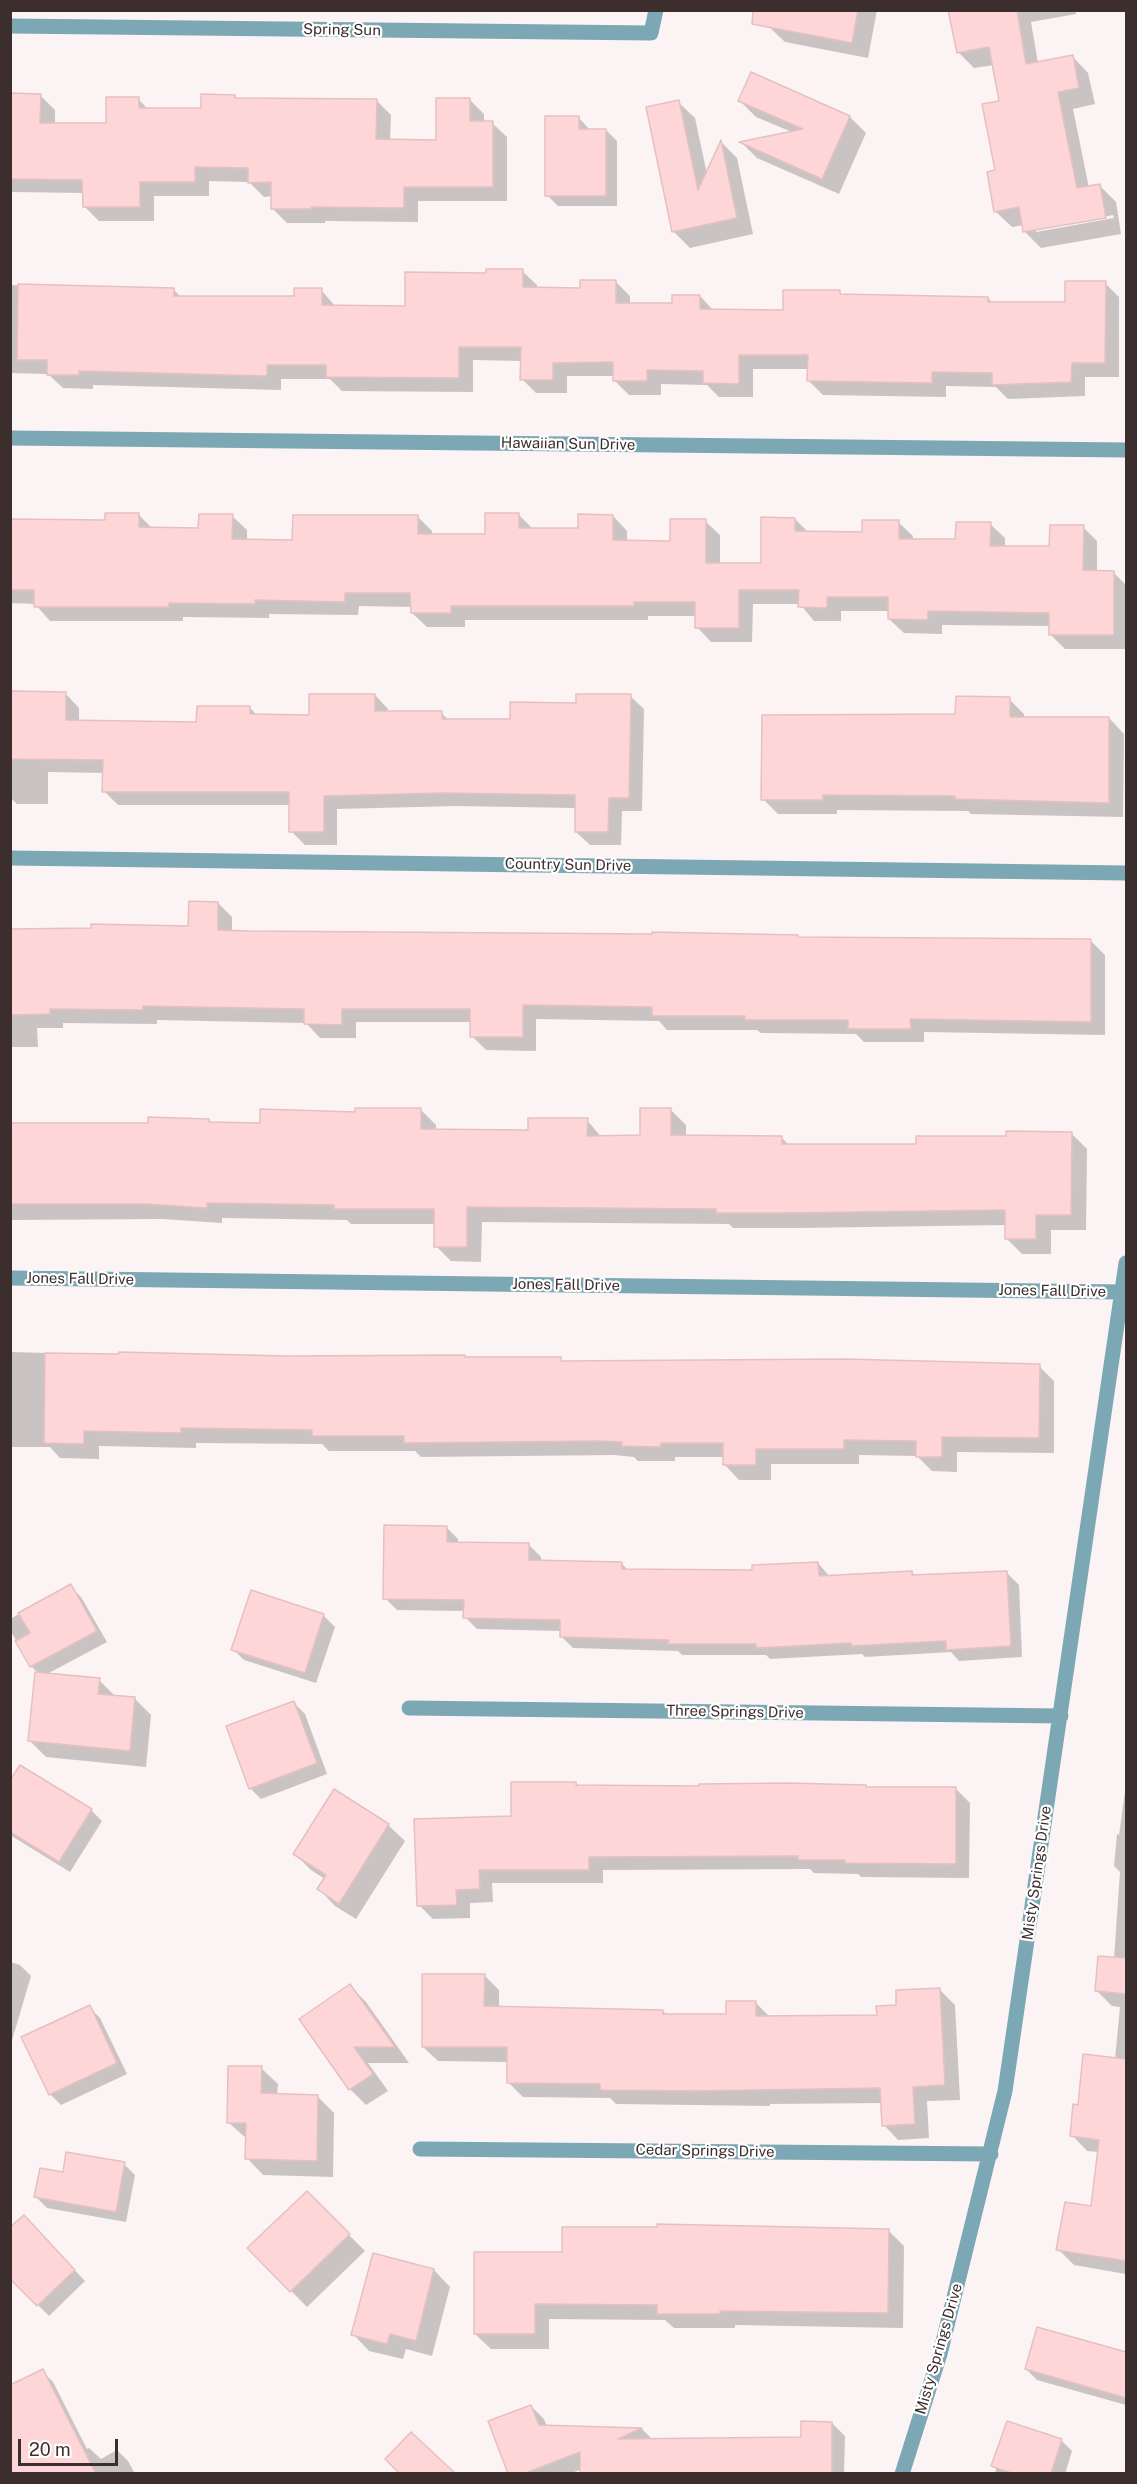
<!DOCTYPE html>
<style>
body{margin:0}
#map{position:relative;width:1137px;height:2484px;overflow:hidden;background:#fcf4f4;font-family:"Public Sans",sans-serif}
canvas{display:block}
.frame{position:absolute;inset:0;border:12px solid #3d2e2e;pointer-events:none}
.scale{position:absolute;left:18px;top:2439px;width:100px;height:27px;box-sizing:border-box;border:3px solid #3d2e2e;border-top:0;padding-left:8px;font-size:18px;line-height:21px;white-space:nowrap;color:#3d2e2e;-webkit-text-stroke:4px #fff;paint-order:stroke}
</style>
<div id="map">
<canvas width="1137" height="2484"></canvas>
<div class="frame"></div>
<div class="scale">20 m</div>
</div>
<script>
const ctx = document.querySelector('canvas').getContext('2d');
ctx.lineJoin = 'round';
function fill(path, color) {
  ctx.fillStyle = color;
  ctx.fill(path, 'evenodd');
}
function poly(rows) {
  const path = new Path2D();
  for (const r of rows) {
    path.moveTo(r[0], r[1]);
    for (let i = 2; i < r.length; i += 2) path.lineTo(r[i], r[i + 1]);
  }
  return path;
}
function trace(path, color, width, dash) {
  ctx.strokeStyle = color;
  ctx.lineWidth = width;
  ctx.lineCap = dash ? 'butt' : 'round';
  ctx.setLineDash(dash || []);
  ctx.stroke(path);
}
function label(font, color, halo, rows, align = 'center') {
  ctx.font = font + ' "Public Sans",sans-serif';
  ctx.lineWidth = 4.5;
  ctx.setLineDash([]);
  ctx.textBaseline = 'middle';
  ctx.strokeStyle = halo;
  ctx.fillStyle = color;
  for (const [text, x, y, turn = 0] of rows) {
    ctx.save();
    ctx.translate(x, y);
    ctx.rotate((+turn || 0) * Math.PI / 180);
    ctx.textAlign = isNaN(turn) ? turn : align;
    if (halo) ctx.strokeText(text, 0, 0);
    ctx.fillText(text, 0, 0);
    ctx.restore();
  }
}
fill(poly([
 [877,10,868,58,785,42,768,26,766,11],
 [950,10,1076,10,1076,14,1031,22,1038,63,1072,56,1088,73,1095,104,1073,109,1089,188,1100,186,1116,202,1121,234,1041,248,1025,232,1024,225,1012,227,995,211,1001,102,994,65,974,68,958,52],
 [1113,215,1114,218,1036,232,1036,229],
 [10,94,40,95,55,110,55,124,108,124,138,99,149,110,203,110,235,96,238,99,376,100,391,115,390,141,437,142,469,99,484,114,484,123,492,123,507,137,507,201,418,201,418,222,325,221,325,223,287,223,272,208,272,196,264,197,249,182,209,181,209,196,154,196,154,221,99,221,84,206,84,193,10,192],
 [740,101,850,117,866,133,839,194,757,158,742,143,792,132,756,117],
 [678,102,695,118,707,174,721,142,737,158,753,234,690,248,674,232],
 [579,118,590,130,606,130,617,141,617,206,558,206,547,195],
 [522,271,537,285,537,289,582,290,615,281,630,296,630,305,674,305,700,296,714,311,784,312,839,292,843,296,988,298,993,303,1067,303,1105,283,1119,297,1119,377,1085,377,1085,396,1008,399,996,387,946,386,946,397,823,395,809,381,809,369,753,369,753,397,719,397,707,385,661,384,661,395,629,395,614,380,615,376,567,376,567,393,536,393,522,379,522,361,473,360,473,392,342,391,330,379,281,379,281,390,93,385,93,389,63,388,48,374,10,373,10,285,174,290,181,297,296,297,321,290,336,307,406,307,488,275],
 [139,515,152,528,200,529,232,516,247,530,247,541,294,541,418,517,432,531,432,536,487,536,519,515,534,530,580,530,613,516,627,531,627,542,671,542,705,521,720,535,720,565,762,565,795,519,808,532,864,533,898,522,913,536,912,541,957,541,990,524,1005,538,1005,548,1051,548,1083,527,1097,541,1097,572,1113,572,1126,585,1126,649,1065,649,1050,634,1050,626,942,625,942,634,904,633,889,619,889,611,841,611,841,621,814,621,800,604,753,604,752,642,711,642,697,627,697,616,648,616,648,620,465,620,465,627,427,627,412,613,412,607,359,606,358,615,269,614,269,618,183,617,183,621,50,621,35,604,10,603,10,521,107,522],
 [10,693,66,694,79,708,79,722,198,724,250,708,258,716,311,716,375,695,388,709,388,713,441,713,449,720,511,721,577,705,630,696,644,709,642,811,622,811,621,845,590,845,576,832,576,808,456,806,337,809,337,845,305,845,291,831,291,805,118,805,104,791,104,773,48,772,48,804,17,804,10,797],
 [1009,699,1024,714,1024,718,1109,718,1124,734,1123,817,971,814,968,811,837,810,837,814,778,814,763,799],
 [218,903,232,917,232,932,1091,941,1105,955,1105,1035,924,1032,924,1042,864,1042,856,1034,761,1033,757,1030,667,1030,659,1021,536,1019,536,1051,486,1050,472,1036,472,1022,356,1022,356,1038,320,1038,306,1023,157,1020,157,1024,63,1023,63,1028,37,1028,38,1047,10,1047,10,929,190,927],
 [421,1110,436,1125,436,1130,530,1131,587,1120,602,1138,642,1137,671,1110,686,1125,686,1136,781,1137,789,1145,917,1145,1071,1133,1087,1149,1086,1230,1051,1230,1051,1254,1022,1254,1006,1238,1007,1225,798,1228,733,1228,729,1224,482,1222,481,1262,451,1261,436,1246,436,1224,351,1224,347,1220,222,1218,222,1223,162,1219,10,1220,10,1124,149,1125,208,1120,213,1124,262,1125,356,1113],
 [10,1352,120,1355,560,1359,564,1363,1039,1366,1054,1381,1054,1453,957,1452,957,1472,932,1471,917,1456,859,1455,859,1464,771,1464,771,1480,739,1480,724,1464,724,1457,675,1457,675,1461,638,1461,634,1457,614,1455,421,1457,415,1451,329,1451,322,1444,196,1443,196,1448,99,1446,99,1459,60,1458,50,1447,10,1447],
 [446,1527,458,1539,458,1543,529,1545,541,1557,541,1562,622,1564,628,1570,754,1571,818,1563,830,1577,912,1572,916,1577,1007,1573,1019,1585,1022,1657,959,1661,951,1652,865,1657,862,1654,770,1659,766,1655,682,1655,678,1651,573,1648,561,1636,561,1631,477,1629,465,1617,465,1611,397,1610,385,1598],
 [70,1586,81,1597,107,1642,47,1674,99,1680,115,1696,135,1699,151,1715,146,1767,46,1757,30,1741,37,1672,31,1666,10,1630,10,1619],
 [252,1592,324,1616,335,1627,316,1683,244,1660,233,1649],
 [294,1703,305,1714,327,1774,261,1799,250,1788],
 [21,1767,91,1810,102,1821,70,1872,10,1835,10,1783],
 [576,1783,579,1786,865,1786,868,1789,956,1789,970,1803,969,1878,861,1877,858,1874,814,1873,810,1869,603,1870,603,1883,492,1883,493,1902,470,1903,470,1918,433,1919,419,1905,513,1817],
 [1126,1784,1126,2274,1074,2265,1058,2249,1093,2208,1099,2152,1087,2151,1072,2135,1079,2106,1115,2059,1120,2007,1112,2006,1097,1991,1114,1959,1120,1872,1114,1866,1117,1834,1119,1835],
 [335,1791,388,1825,405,1841,356,1919,335,1906,319,1889,325,1879,311,1870,295,1854],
 [10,1962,20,1965,31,1976,10,2047],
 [484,1975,499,1990,499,2008,663,2011,667,2015,727,2015,755,2002,770,2017,878,2016,940,1990,955,2005,960,2100,927,2101,929,2138,898,2140,884,2125,882,2103,770,2104,770,2106,616,2104,610,2098,523,2097,508,2082,509,2062,438,2061,423,2047],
 [350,1986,366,2002,409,2063,368,2063,388,2091,366,2105,350,2089],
 [89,2007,100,2018,127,2074,61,2105,50,2094],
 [261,2068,278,2084,277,2095,318,2097,334,2113,333,2177,263,2175,247,2158,247,2139,228,2122],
 [124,2164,135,2175,126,2222,47,2208,36,2197,64,2173],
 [307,2193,365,2251,307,2307,249,2248],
 [34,2228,85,2281,49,2316,10,2277],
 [889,2231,904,2246,903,2328,735,2325,735,2328,674,2328,665,2320,549,2319,549,2349,491,2349,475,2334,564,2253],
 [434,2270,450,2287,432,2356,406,2349,403,2359,369,2351,353,2334],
 [1038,2329,1126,2354,1126,2405,1037,2380,1026,2369],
 [42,2371,53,2382,87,2449,89,2448,101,2459,117,2450,128,2461,135,2474,39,2474],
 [531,2406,544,2419,547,2427,642,2429,653,2440,676,2440,677,2438,803,2438,832,2423,845,2436,844,2474,581,2474,582,2469,569,2474,510,2474],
 [1061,2440,1072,2451,1065,2474,995,2474,996,2469,993,2466]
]), '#0003');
const building = poly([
 [753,10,858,10,852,43,752,24,753,10],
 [948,10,1017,10,1026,64,1073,55,1079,88,1058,92,1077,188,1100,184,1106,218,1023,232,1019,207,994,212,987,172,995,170,982,104,999,101,989,47,957,53,948,10],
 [751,72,850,116,822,179,739,142,803,129,738,101,751,72],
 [10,93,41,94,40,123,106,123,106,97,139,97,139,108,201,108,201,94,235,95,235,98,377,99,376,139,436,140,436,98,470,98,470,121,493,121,493,187,404,187,404,208,311,207,311,209,271,209,271,182,248,183,248,168,195,167,195,182,140,182,140,207,83,207,82,180,10,179,10,93],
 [679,100,698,190,721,140,737,218,672,232,646,107,679,100],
 [545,116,579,116,579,129,606,129,606,196,545,196,545,116],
 [486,269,523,269,523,287,580,288,580,280,616,280,616,303,672,303,672,295,700,295,700,309,783,310,783,290,840,290,840,294,988,297,988,302,1065,302,1065,281,1106,281,1105,363,1072,363,1071,382,992,385,992,373,932,372,932,383,807,381,808,355,739,355,739,384,703,383,703,371,647,370,647,381,613,381,613,362,553,363,553,380,520,380,521,347,459,347,459,378,326,377,326,365,267,365,267,376,79,371,79,375,47,375,47,360,17,360,18,284,174,288,174,296,294,296,294,288,322,288,322,305,405,306,405,272,486,273,486,269],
 [105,513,139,513,139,527,198,528,199,514,233,514,232,539,292,540,293,515,418,515,418,534,485,534,485,513,519,513,519,528,578,528,578,514,613,515,613,540,670,541,670,519,706,519,706,563,761,563,761,517,795,518,795,531,862,532,862,520,899,520,899,539,955,539,956,522,991,522,990,546,1049,546,1050,525,1084,525,1083,570,1114,571,1114,635,1049,635,1049,613,928,611,928,620,888,619,888,597,827,597,827,608,798,607,799,590,739,590,739,628,695,628,695,602,634,602,634,606,451,606,451,613,411,613,410,593,345,593,345,602,255,600,255,604,169,603,169,607,34,607,34,590,10,590,10,519,105,520,105,513],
 [10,691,66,692,66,720,196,722,197,706,250,706,250,714,309,715,309,694,375,694,375,711,442,711,442,719,510,719,510,702,576,703,576,694,631,694,629,798,609,798,608,832,575,832,575,795,442,793,324,796,324,832,289,832,289,792,102,792,103,760,10,759,10,691],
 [956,696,1010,697,1010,717,1109,717,1109,803,955,799,955,796,823,795,823,800,761,800,762,715,955,714,956,696],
 [189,901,218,902,218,930,249,931,652,934,652,932,798,935,798,937,1091,939,1091,1022,910,1019,911,1029,848,1029,848,1020,745,1020,745,1016,652,1016,652,1007,523,1005,523,1037,470,1037,470,1009,342,1009,342,1025,304,1024,304,1009,143,1006,143,1010,50,1009,50,1014,10,1015,10,929,91,928,91,924,188,926,189,901],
 [355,1108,421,1108,421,1129,528,1130,528,1118,588,1118,587,1136,640,1135,640,1108,671,1108,671,1135,782,1136,782,1144,916,1144,916,1136,1006,1136,1006,1131,1072,1132,1071,1215,1036,1215,1036,1239,1005,1239,1005,1210,781,1213,716,1213,716,1209,467,1207,467,1247,434,1247,434,1209,334,1209,334,1205,207,1203,207,1208,146,1204,10,1204,10,1123,148,1123,148,1117,209,1119,209,1122,260,1123,260,1109,355,1112,355,1108],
 [119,1352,288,1356,465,1355,465,1357,561,1357,561,1361,844,1359,1040,1364,1039,1438,942,1437,942,1457,916,1457,916,1441,844,1440,844,1449,756,1449,756,1465,723,1465,723,1443,661,1443,661,1447,621,1446,622,1442,598,1441,404,1443,404,1436,312,1436,312,1430,181,1428,181,1433,84,1431,84,1444,44,1443,45,1353,119,1354,119,1352],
 [384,1525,447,1526,447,1542,529,1543,529,1560,622,1562,622,1569,752,1570,752,1565,818,1562,819,1576,912,1571,912,1575,1007,1571,1011,1646,946,1650,946,1641,851,1646,851,1643,756,1648,756,1644,668,1644,669,1640,560,1637,560,1620,463,1618,464,1600,383,1599,384,1525],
 [71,1584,97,1631,30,1667,15,1641,30,1633,18,1613,71,1584],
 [251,1590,324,1614,305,1673,231,1650,251,1590],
 [35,1672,100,1678,98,1694,135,1697,130,1751,28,1741,35,1672],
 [294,1701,317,1763,249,1789,226,1726,294,1701],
 [20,1765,92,1809,59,1862,10,1832,10,1780,20,1765],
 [511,1782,576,1782,576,1785,699,1786,699,1784,788,1783,866,1785,866,1787,956,1787,956,1864,845,1863,845,1860,798,1860,798,1856,589,1857,589,1870,479,1870,480,1889,456,1890,457,1905,417,1906,414,1819,511,1816,511,1782],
 [334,1789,389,1824,339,1904,317,1889,326,1875,293,1854,334,1789],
 [1098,1956,1126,1958,1126,1994,1095,1991,1098,1956],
 [422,1974,485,1974,484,2006,663,2010,663,2014,726,2014,726,2001,756,2001,756,2016,877,2015,876,2006,896,2005,896,1990,940,1988,945,2085,913,2087,915,2124,882,2126,880,2088,694,2091,600,2090,600,2084,507,2083,507,2047,422,2047,422,1974],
 [350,1984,395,2047,354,2047,373,2074,349,2090,299,2019,350,1984],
 [90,2005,117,2063,49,2095,21,2037,90,2005],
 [1083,2054,1126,2059,1126,2261,1056,2250,1065,2202,1091,2206,1099,2140,1070,2136,1073,2104,1078,2105,1083,2054],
 [228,2066,262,2066,261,2093,318,2095,317,2161,245,2159,246,2123,227,2123,228,2066],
 [66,2152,125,2162,116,2212,34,2197,40,2168,63,2172,66,2152],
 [307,2191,350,2234,290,2292,247,2248,307,2191],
 [24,2215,75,2270,37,2306,10,2279,10,2227,24,2215],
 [657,2224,889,2229,888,2313,720,2311,720,2314,657,2314,657,2305,535,2304,535,2334,474,2334,474,2252,562,2252,562,2227,657,2227,657,2224],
 [373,2253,434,2269,416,2341,390,2334,387,2344,351,2335,373,2253],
 [1037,2327,1126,2352,1126,2398,1025,2369,1037,2327],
 [43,2369,96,2474,10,2474,10,2385,43,2369],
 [531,2405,539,2425,642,2428,618,2439,801,2437,801,2421,832,2422,832,2474,580,2474,580,2452,523,2474,508,2474,488,2421,531,2405],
 [1007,2421,1062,2439,1051,2474,1014,2474,991,2466,1007,2421],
 [411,2432,456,2474,400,2474,385,2459,411,2432]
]);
fill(building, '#fed6d7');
trace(building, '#e6c0c0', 1.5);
trace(poly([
 [10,26,651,33,656,10],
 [10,438,1126,450],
 [10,858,1126,873],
 [10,1278,1122,1292],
 [409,1708,1061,1716],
 [420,2149,991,2154],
 [902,2474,940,2354,1005,2091,1126,1263]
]), '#7ca7b4', 15);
label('15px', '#3d2e2e', '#fff', [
 ["Spring Sun",342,30,1],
 ["Hawaiian Sun Drive",568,444,1],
 ["Country Sun Drive",568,865,1],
 ["Jones Fall Drive",80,1279,1],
 ["Jones Fall Drive",566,1285,1],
 ["Jones Fall Drive",1052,1291,1],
 ["Three Springs Drive",735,1712,1],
 ["Misty Springs Drive",1037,1873,-82],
 ["Cedar Springs Drive",705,2151,1],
 ["Misty Springs Drive",939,2349,-74]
]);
</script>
